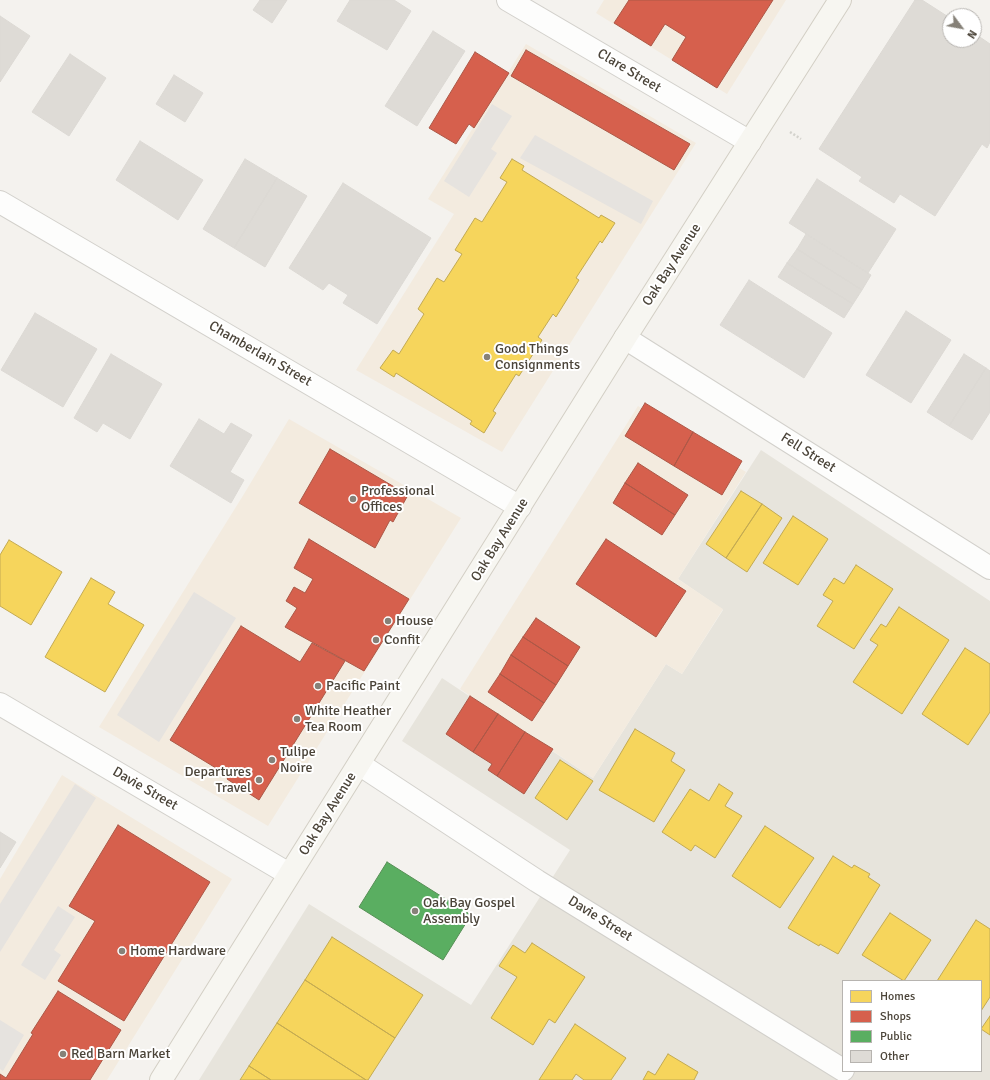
<!DOCTYPE html>
<style>
body{margin:0}
#map{position:relative;width:990px;height:1080px;overflow:hidden;background:#f4f2ee;font-family:Signika,sans-serif}
canvas{display:block}
.legend{position:absolute;left:842px;top:980px;width:140px;height:92px;box-sizing:border-box;background:#fff;border:1px solid #b7b4b0;margin:0;padding:5px 7px;list-style:none;font-size:12px;color:#4b4439}
.legend li{display:flex;align-items:center;gap:8px;height:20px}
.legend b{width:20px;border:1px solid #b7b4b0}
.north{position:absolute;left:942px;top:8px;width:40px;height:40px;box-sizing:border-box;background:#fff;border:1px solid #b7b4b0;border-radius:50%;rotate:122deg;font-size:11px;font-weight:700;line-height:16px;text-align:center;color:#4b4439}
.north::after{content:'';display:block;margin:auto;width:14px;height:18px;background:#868178;clip-path:polygon(50% 0,100% 100%,50% 72%,0 100%)}
</style>
<div id="map">
<canvas width="990" height="1080"></canvas>
<ul class="legend">
<li><b style="height:11px;background:#f6d55c"></b>Homes</li>
<li><b style="height:11px;background:#d6604d"></b>Shops</li>
<li><b style="height:11px;background:#5aae61"></b>Public</li>
<li><b style="height:11px;background:#dedbd6"></b>Other</li>
</ul>
<div class="north">N</div>
</div>
<script>
const ctx = document.querySelector('canvas').getContext('2d');
ctx.lineJoin = 'round';
function fill(path, color) {
  ctx.fillStyle = color;
  ctx.fill(path, 'evenodd');
}
function poly(rows) {
  const path = new Path2D();
  for (const r of rows) {
    path.moveTo(r[0], r[1]);
    for (let i = 2; i < r.length; i += 2) path.lineTo(r[i], r[i + 1]);
  }
  return path;
}
function trace(path, color, width, dash) {
  ctx.strokeStyle = color;
  ctx.lineWidth = width;
  ctx.lineCap = dash ? 'butt' : 'round';
  ctx.setLineDash(dash || []);
  ctx.stroke(path);
}
function label(font, color, halo, rows, align = 'center') {
  ctx.font = font + ' Signika,sans-serif';
  ctx.lineWidth = 4;
  ctx.setLineDash([]);
  ctx.textBaseline = 'middle';
  ctx.strokeStyle = halo;
  ctx.fillStyle = color;
  for (const [text, x, y, turn = 0] of rows) {
    ctx.save();
    ctx.translate(x, y);
    ctx.rotate((+turn || 0) * Math.PI / 180);
    ctx.textAlign = isNaN(turn) ? turn : align;
    if (halo) ctx.strokeText(text, 0, 0);
    ctx.fillText(text, 0, 0);
    ctx.restore();
  }
}
fill(poly([
 [761,450,990,601,990,1080,199,1080,309,904,471,1005,570,850,402,741,442,678,593,778,666,664,682,674,723,610,678,579],
 [843,981,981,981,981,1071,843,1071]
]), '#e7e4dc');
fill(poly([
 [604,0,786,0,727,94,596,13],
 [526,44,696,143,502,452,356,370,454,214,428,199],
 [638,406,746,472,678,579,723,609,682,674,666,664,593,778,460,689],
 [289,419,461,518,268,826,99,727,244,494],
 [62,775,232,879,107,1080,0,1080,0,879]
]), '#f3ebdf');
fill(poly([
 [492,104,512,116,491,149,497,153,469,197,444,181],
 [535,135,653,201,641,224,520,158],
 [194,592,236,618,159,742,117,715],
 [75,784,96,798,0,952,0,904],
 [58,906,75,917,54,950,61,955,45,980,21,965],
 [0,1020,24,1035,3,1071,0,1069]
]), '#e6e3df');
const homes = poly([
 [512,159,524,166,522,170,599,218,601,215,615,223,602,243,600,241,576,278,579,280,556,317,553,314,538,337,542,340,519,376,516,374,493,411,496,413,484,433,470,424,472,421,396,373,394,377,380,368,393,350,399,354,424,314,418,309,437,278,444,282,462,254,455,250,475,218,482,222,507,182,500,178,512,159],
 [741,491,762,504,726,558,706,544,741,491],
 [762,504,782,518,747,572,726,558,762,504],
 [793,516,828,539,798,585,763,563,793,516],
 [9,540,62,572,31,625,0,606,0,555,9,540],
 [856,565,893,589,854,649,817,626,833,601,823,595,834,578,844,584,856,565],
 [91,578,115,592,108,604,144,625,105,692,45,657,91,578],
 [899,607,949,640,902,714,853,682,878,645,870,640,881,624,886,627,899,607],
 [965,648,990,664,990,712,968,745,922,714,965,648],
 [635,729,675,753,671,761,685,770,654,822,599,790,635,729],
 [560,760,593,781,567,820,535,798,560,760],
 [719,784,733,793,725,806,742,816,715,858,695,845,691,851,662,832,690,789,709,801,719,784],
 [765,826,814,858,780,908,732,876,765,826],
 [833,856,852,868,854,865,870,874,868,877,880,885,838,954,820,944,819,946,788,928,833,856],
 [890,913,931,940,904,981,862,955,890,913],
 [976,920,990,929,990,997,981,1011,981,981,937,981,976,920],
 [332,937,423,995,395,1038,305,980,332,937],
 [532,943,585,977,555,1023,549,1019,533,1045,491,1018,517,977,499,966,513,945,525,953,532,943],
 [305,980,395,1038,368,1080,366,1080,277,1023,305,980],
 [990,1016,990,1035,981,1029,990,1016],
 [277,1023,366,1080,271,1080,249,1066,277,1023],
 [575,1024,626,1058,611,1080,584,1080,576,1074,572,1080,539,1080,575,1024],
 [668,1054,698,1072,694,1080,643,1080,648,1071,655,1075,668,1054],
 [249,1066,271,1080,240,1080,249,1066]
]);
fill(homes, '#f6d55c');
trace(homes, '#c3aa52', 1);
const shops = poly([
 [629,0,773,0,717,88,672,60,686,37,665,24,651,46,614,23,629,0],
 [526,50,690,144,674,170,511,76,526,50],
 [475,52,509,73,474,128,469,124,456,144,429,128,475,52],
 [645,403,693,432,674,466,625,436,645,403],
 [693,432,742,461,722,495,674,466,693,432],
 [330,449,408,495,393,522,390,520,375,548,299,503,330,449],
 [638,463,688,495,675,515,625,483,638,463],
 [625,483,675,515,662,535,613,503,625,483],
 [309,539,409,599,364,671,285,627,297,608,286,601,294,587,305,593,313,579,294,568,309,539],
 [606,539,686,591,656,637,576,584,606,539],
 [536,618,580,647,568,666,523,637,536,618],
 [241,626,300,662,312,643,345,661,259,800,227,779,229,776,170,740,241,626],
 [523,637,568,666,556,685,511,655,523,637],
 [511,655,556,685,544,703,500,674,511,655],
 [500,674,544,703,532,721,488,692,500,674],
 [470,696,498,714,473,752,446,734,470,696],
 [498,714,525,732,497,776,488,770,492,764,473,752,498,714],
 [525,732,553,749,524,794,497,776,525,732],
 [118,825,210,882,124,1021,58,981,95,921,69,906,118,825],
 [58,991,121,1030,90,1080,0,1080,0,1074,6,1078,33,1034,31,1033,58,991]
]);
fill(shops, '#d6604d');
trace(shops, '#ac5847', 1);
const public = poly([
 [387,862,471,915,443,960,359,907,387,862]
]);
fill(public, '#5aae61');
trace(public, '#568e55', 1);
const building = poly([
 [260,0,287,0,272,23,253,10,260,0],
 [350,0,394,0,411,11,387,50,337,21,350,0],
 [915,0,922,0,950,18,950,40,974,40,974,33,990,44,990,142,987,148,982,144,935,216,900,194,894,203,859,181,862,177,819,149,915,0],
 [0,16,30,36,0,82,0,16],
 [433,31,465,51,417,126,385,106,433,31],
 [70,54,106,78,69,136,32,112,70,54],
 [174,75,203,93,185,122,156,104,174,75],
 [140,141,203,180,178,220,116,180,140,141],
 [245,159,277,178,234,248,203,229,245,159],
 [277,178,307,196,265,267,234,248,277,178],
 [817,179,896,229,868,273,789,223,817,179],
 [343,183,431,238,377,324,343,303,348,295,329,283,323,290,289,268,343,183],
 [806,234,871,275,862,290,797,249,806,234],
 [797,249,862,290,853,304,787,263,797,249],
 [787,263,853,304,844,318,778,277,787,263],
 [749,280,832,333,804,378,720,325,749,280],
 [906,311,951,340,911,403,866,375,906,311],
 [35,313,97,349,63,407,1,370,35,313],
 [111,354,162,384,130,439,103,423,97,432,74,418,111,354],
 [964,354,986,368,949,426,927,412,964,354],
 [986,368,990,371,990,412,972,440,949,426,986,368],
 [199,419,224,434,231,423,252,435,230,472,244,480,231,503,170,466,199,419],
 [0,832,16,842,0,868,0,832]
]);
fill(building, '#dedbd6');
trace(building, '#dcd9d4', 1);
const street = poly([
 [508,0,750,142],
 [0,202,520,507],
 [625,338,990,568],
 [0,704,289,874],
 [359,764,537,881,843,1070]
]);
const secondary = poly([
 [161,1080,625,338,840,0]
]);
trace(street, '#d2d0cb', 24);
trace(secondary, '#d3cfc5', 24);
trace(poly([
 [790,132,801,139]
]), '#d3d2cc', 2.5, [2, 2]);
trace(street, '#fdfdfc', 22);
trace(secondary, '#f7f6f1', 22);
for (const [x, y, r, color] of [
 [487,357,4,"#868178"],
 [353,499,4,"#868178"],
 [388,621,4,"#868178"],
 [376,640,4,"#868178"],
 [318,686,4,"#868178"],
 [297,719,4,"#868178"],
 [272,760,4,"#868178"],
 [259,780,4,"#868178"],
 [415,911,4,"#868178"],
 [122,951,4,"#868178"],
 [63,1054,4,"#868178"]
]) {
  const dot = new Path2D();
  dot.arc(x, y, r, 0, 2 * Math.PI);
  ctx.fillStyle = color;
  ctx.fill(dot);
  trace(dot, '#fff', 1.5);
}
label('14px', '#4b4439', '#fff', [
 ["Clare Street",629,71,31],
 ["Oak Bay Avenue",672,265,-57],
 ["Chamberlain Street",260,354,30],
 ["Fell Street",808,453,32],
 ["Oak Bay Avenue",500,540,-58],
 ["Davie Street",145,789,30],
 ["Oak Bay Avenue",328,814,-58],
 ["Davie Street",600,919,32]
]);
label('14px', '#4b4439', '#fff', [
 ["Good Things",495,349],
 ["Consignments",495,365],
 ["Professional",361,491],
 ["Offices",361,507],
 ["House",396,621],
 ["Confit",384,640],
 ["Pacific Paint",326,686],
 ["White Heather",305,711],
 ["Tea Room",305,727],
 ["Tulipe",280,752],
 ["Noire",280,768],
 ["Departures",251,772,"right"],
 ["Travel",251,788,"right"],
 ["Oak Bay Gospel",423,903],
 ["Assembly",423,919],
 ["Home Hardware",130,951],
 ["Red Barn Market",71,1054]
], 'left');
</script>
